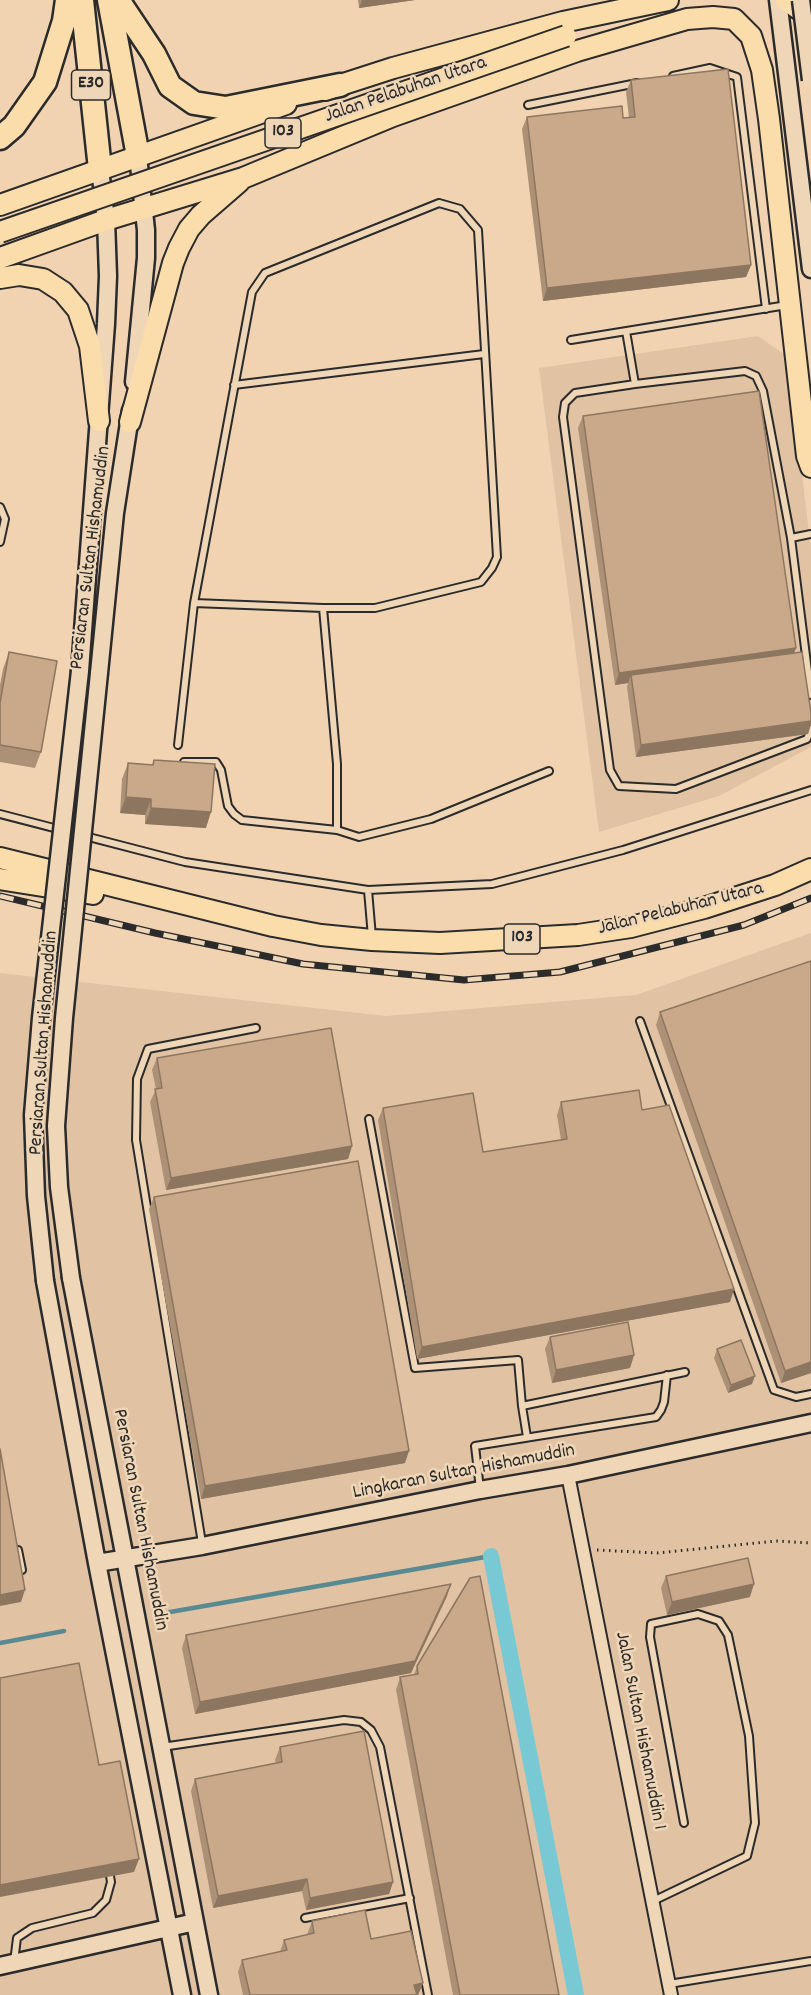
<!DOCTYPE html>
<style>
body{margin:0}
canvas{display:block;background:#f1d3b1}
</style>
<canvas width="811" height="1995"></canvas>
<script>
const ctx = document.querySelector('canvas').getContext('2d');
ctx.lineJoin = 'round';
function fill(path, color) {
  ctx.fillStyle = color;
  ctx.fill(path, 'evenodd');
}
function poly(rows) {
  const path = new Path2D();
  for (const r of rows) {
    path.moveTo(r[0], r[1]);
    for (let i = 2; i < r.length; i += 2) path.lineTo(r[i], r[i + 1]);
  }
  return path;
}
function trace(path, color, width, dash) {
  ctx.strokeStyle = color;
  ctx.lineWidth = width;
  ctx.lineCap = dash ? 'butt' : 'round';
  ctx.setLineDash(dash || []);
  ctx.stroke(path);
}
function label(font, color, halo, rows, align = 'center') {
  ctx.font = font + ' Dekko,sans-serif';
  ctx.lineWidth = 5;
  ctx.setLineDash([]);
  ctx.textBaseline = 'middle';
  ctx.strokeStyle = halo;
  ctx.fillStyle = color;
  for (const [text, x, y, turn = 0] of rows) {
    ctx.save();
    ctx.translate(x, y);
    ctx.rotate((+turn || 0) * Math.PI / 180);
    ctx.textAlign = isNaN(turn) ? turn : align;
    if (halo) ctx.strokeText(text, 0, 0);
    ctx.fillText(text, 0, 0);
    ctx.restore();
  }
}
fill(poly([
 [758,336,788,357,811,549,811,747,719,796,599,832,539,368],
 [811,933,811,1995,0,1995,0,973,386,1016,636,995]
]), '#e1c3a3');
trace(poly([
 [170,1612,491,1556],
 [0,1643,64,1631]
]), '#5a8a91', 4.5);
trace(poly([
 [491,1556,576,1995]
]), '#79c9d5', 16);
const lane = poly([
 [673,76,710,68,737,77,766,309],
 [528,105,637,83],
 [626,331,635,384],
 [571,340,787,305],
 [234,385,484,354],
 [0,507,5,519,0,542],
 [791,538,811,534],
 [811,695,791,538,763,391,756,376,745,371,635,384,575,393,565,403,563,417,610,770,619,786,676,789,807,739,811,729],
 [178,745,194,603,252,292,265,273,439,203,460,209,478,230,497,557,492,568,481,582,375,608,323,608,194,603],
 [184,762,216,762,221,770,228,806,234,814,242,820,337,830,337,764,323,608],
 [0,814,185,862,368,890,492,884,623,850,811,790],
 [337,830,359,837,431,819,549,771],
 [368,890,372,937],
 [640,1021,774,1390,796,1397,811,1394],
 [369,1119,415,1368,518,1360,522,1406,527,1437],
 [522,1406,685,1372],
 [480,1489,475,1446,656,1417,661,1410,664,1402,667,1375],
 [202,1543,136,1140,137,1079,148,1049,256,1028],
 [18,1550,22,1570],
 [162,1747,344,1720,361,1722,371,1730,380,1747,428,1995],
 [653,1901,747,1856,755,1823,749,1736,728,1635,719,1621,698,1614,651,1624,650,1637,684,1823],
 [305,1918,410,1898],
 [14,1962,17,1938,32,1928,93,1913,106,1900,111,1882,109,1870],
 [669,1984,811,1961]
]);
const street = poly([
 [568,1475,671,1995]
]);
const secondary = poly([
 [778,0,811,269],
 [134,382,146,258,146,230,138,156],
 [80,671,106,324,108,276,106,220,100,169],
 [99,673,115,513,131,410],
 [71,1278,209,1995],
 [45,1281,97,1563,182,1995],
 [97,1563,202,1546,480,1490,568,1475,811,1423],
 [0,1966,195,1922]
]);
const primary = poly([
 [786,0,804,13,811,22],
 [325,90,393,68,563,22,668,0],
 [0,205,286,104],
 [0,258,106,220,243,178,393,116,577,51,687,19,713,17,734,19,751,36,762,70,769,119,807,456,811,467],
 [0,278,19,275,43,279,63,292,78,310,90,346,99,421],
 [130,422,173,263,179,248,189,229,201,215,239,182],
 [0,858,273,926,321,935,372,940,440,943,578,935,631,927,704,908,775,885,811,869],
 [0,879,93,894]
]);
const highway = poly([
 [82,0,100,169],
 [109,0,138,156],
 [118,0,154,54,170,86,194,103,226,108,340,85],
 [0,138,14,126,45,82,64,21,67,0]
]);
trace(lane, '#2b2b2b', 10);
trace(street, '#2b2b2b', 16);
trace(secondary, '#2b2b2b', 21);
trace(primary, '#2b2b2b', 24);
trace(highway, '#2b2b2b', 27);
trace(poly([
 [597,1550,657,1553,776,1541,811,1543]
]), '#2b2b2b', 3, [1.5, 4.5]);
trace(lane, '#efd6b7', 6);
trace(street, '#efd6b7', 12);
trace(secondary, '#efd6b7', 16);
trace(primary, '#fbddab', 20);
trace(highway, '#fbddab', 22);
const rail = poly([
 [0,896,155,933,303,964,464,980,560,972,744,925,811,898]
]);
trace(rail, '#2b2b2b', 7);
trace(rail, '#efd6b7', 4.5, [14]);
const secondaryBridge = poly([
 [801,0,811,80],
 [71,1278,59,1187,56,1126,64,1018,99,673],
 [45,1281,36,1196,33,1115,41,1018,80,671]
]);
const primaryBridge = poly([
 [0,232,566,36]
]);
trace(secondaryBridge, '#2b2b2b', 21, []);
trace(primaryBridge, '#2b2b2b', 24, []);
trace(secondaryBridge, '#efd6b7', 16);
trace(primaryBridge, '#fbddab', 20);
fill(poly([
 [358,0,415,0,359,8],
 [631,80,751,265,746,277,543,301,522,129,527,117,629,118,626,92],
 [583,416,796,648,794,653,811,713,811,724,808,734,636,757,627,687,628,683,615,685,578,428],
 [9,652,41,752,35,768,0,762,0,685,3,669],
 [154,760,206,828,145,824,145,815,120,813,122,779,128,763,152,765],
 [811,961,811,1373,781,1383,656,1025,660,1012],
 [157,1058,352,1146,348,1159,166,1190,150,1102,156,1089,152,1070],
 [561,1102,642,1110,734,1289,730,1302,417,1359,378,1120,383,1108,483,1152,561,1140,557,1115],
 [154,1197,405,1463,201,1499,149,1209],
 [550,1337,634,1355,630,1368,552,1383,545,1349],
 [717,1349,752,1384,728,1393,714,1358],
 [666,1576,750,1597,667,1615,661,1588],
 [447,1596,411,1673,195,1714,182,1648,186,1635],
 [417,1666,559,1995,453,1995,396,1690,400,1677,414,1675],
 [280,1747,393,1882,389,1894,306,1910,302,1891,213,1908,191,1791,195,1779,276,1763,275,1760],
 [312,1921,371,1939,423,1983,418,1995,243,1995,238,1972,242,1960,280,1952,284,1940,307,1935]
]), '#ad9176');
fill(poly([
 [362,0,415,0,359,8],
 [751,265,746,277,543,301,547,288],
 [796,648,791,660,631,675,628,683,615,685,619,673],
 [811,721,811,724,808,734,636,757,641,745],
 [126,797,151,799,145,815,120,813],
 [151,808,211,812,206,828,145,824],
 [352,1146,348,1159,166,1190,171,1178],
 [734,1289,730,1302,417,1359,422,1347],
 [634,1355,630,1368,552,1383,556,1370],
 [811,1362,811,1373,781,1383,785,1371],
 [755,1376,752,1384,728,1393,731,1385],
 [409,1451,405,1463,201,1499,205,1486],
 [451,1584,447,1596,411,1673,195,1714,200,1702],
 [754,1584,750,1597,667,1615,672,1602],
 [25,1590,21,1602,0,1606,0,1595],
 [139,1859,134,1872,0,1897,0,1885],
 [307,1879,302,1891,213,1908,218,1896],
 [393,1882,389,1894,306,1910,310,1898],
 [423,1983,418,1995,411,1995,414,1985]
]), '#8d7660');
const building = poly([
 [728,69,751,265,547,288,527,117,622,106,623,118,635,117,631,80,728,69],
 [759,391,796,648,619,673,583,416,759,391],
 [9,652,57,661,41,752,0,745,0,703,9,652],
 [802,652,811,713,811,721,641,745,631,675,802,652],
 [154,760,215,764,211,812,151,808,151,799,126,797,128,763,153,765,154,760],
 [811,961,811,1362,785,1371,660,1012,811,961],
 [331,1028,352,1146,171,1178,155,1089,162,1088,157,1058,331,1028],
 [639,1090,642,1110,669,1105,734,1289,422,1347,383,1108,473,1093,483,1152,567,1139,561,1102,639,1090],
 [358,1161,409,1451,205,1486,154,1197,358,1161],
 [628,1322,634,1355,556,1370,550,1337,628,1322],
 [741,1340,755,1376,731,1385,717,1349,741,1340],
 [0,1449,25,1590,0,1595,0,1449],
 [748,1558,754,1584,672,1602,666,1576,748,1558],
 [480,1576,559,1995,460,1995,400,1677,418,1674,417,1666,470,1578,480,1576],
 [451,1584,415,1661,200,1702,186,1635,451,1584],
 [79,1663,99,1765,120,1761,139,1859,0,1885,0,1678,79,1663],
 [364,1731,393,1882,310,1898,307,1879,218,1896,195,1779,282,1762,280,1747,364,1731],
 [365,1910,371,1939,411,1931,423,1983,414,1985,417,1995,250,1995,242,1960,287,1950,284,1940,314,1933,312,1921,365,1910]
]);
fill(building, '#c9a989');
trace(building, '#8d7660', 1.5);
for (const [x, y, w] of [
 [91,85,39],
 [283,133,36],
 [522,939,36]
]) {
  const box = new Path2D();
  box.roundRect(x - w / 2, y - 15, w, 30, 4.5);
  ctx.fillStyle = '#efd6b7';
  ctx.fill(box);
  trace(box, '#2b2b2b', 1.5);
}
label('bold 18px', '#2b2b2b', null, [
 ["E30",91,85],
 ["103",283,133],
 ["103",522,939]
]);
label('20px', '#2b2b2b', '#efd6b7', [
 ["Jalan Pelabuhan Utara",406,91,-19],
 ["Persiaran Sultan Hishamuddin",92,558,-83],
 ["Jalan Pelabuhan Utara",681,910,-14],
 ["Persiaran Sultan Hishamuddin",45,1043,-86],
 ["Lingkaran Sultan Hishamuddin",464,1473,-11],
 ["Persiaran Sultan Hishamuddin",139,1520,79],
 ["Jalan Sultan Hishamuddin 1",639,1731,79]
]);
</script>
